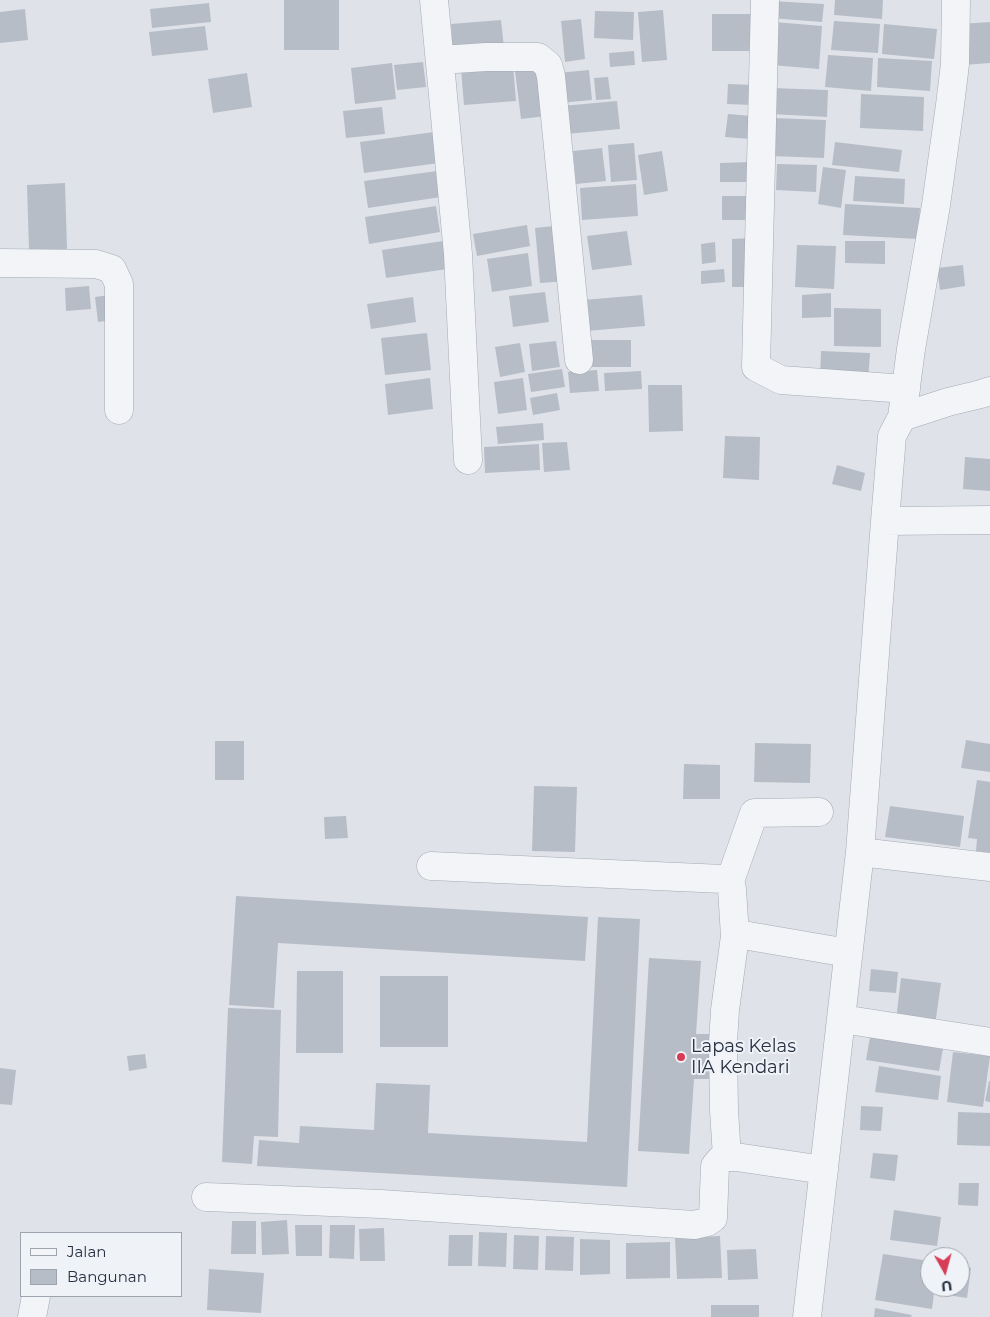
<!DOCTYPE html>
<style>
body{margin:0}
#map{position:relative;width:990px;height:1317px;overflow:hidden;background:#dfe3e9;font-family:Montserrat,sans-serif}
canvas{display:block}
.legend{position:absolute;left:20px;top:1232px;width:162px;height:65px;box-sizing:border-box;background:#eff2f7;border:1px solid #9fa5af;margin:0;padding:6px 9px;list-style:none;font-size:15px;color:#273142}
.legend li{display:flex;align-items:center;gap:10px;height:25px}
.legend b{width:25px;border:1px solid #9fa5af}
.north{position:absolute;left:920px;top:1247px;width:50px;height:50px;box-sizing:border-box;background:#eff2f7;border:1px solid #9fa5af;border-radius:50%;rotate:173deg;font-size:14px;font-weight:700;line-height:20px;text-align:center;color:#273142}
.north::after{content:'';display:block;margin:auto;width:18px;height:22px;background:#d73c57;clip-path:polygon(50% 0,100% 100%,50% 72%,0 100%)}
</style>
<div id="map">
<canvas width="990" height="1317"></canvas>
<ul class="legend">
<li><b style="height:6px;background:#f2f4f7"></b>Jalan</li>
<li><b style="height:14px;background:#b6bdc7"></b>Bangunan</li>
</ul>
<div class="north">U</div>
</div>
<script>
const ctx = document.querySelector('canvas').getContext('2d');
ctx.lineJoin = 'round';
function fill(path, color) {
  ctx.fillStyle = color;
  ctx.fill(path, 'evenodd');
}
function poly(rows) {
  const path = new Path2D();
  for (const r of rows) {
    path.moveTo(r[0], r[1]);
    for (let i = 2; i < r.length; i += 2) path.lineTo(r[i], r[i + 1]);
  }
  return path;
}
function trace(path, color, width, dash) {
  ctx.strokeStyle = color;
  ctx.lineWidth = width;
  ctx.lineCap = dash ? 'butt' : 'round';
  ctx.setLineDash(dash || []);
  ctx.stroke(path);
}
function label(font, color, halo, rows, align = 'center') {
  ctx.font = font + ' Montserrat,sans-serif';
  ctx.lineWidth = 4;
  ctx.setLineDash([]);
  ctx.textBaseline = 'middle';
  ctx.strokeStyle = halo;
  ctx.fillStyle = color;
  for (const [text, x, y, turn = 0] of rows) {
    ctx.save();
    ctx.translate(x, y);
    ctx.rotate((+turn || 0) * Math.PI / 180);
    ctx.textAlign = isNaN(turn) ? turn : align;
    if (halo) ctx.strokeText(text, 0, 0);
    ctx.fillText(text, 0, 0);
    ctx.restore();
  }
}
fill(poly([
 [284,0,339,0,339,50,284,50],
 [835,0,883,0,882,19,834,15],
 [771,1,824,4,822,22,770,18],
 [209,3,211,22,152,28,150,9],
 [25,9,28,40,0,43,0,12],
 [663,10,667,60,642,62,638,12],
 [595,11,634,12,633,40,594,38],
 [712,14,756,14,756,51,712,51],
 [581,19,585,59,565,62,561,21],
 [501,20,504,48,453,52,451,24],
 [834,21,880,24,878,53,831,50],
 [774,22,822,26,819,69,771,65],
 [990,22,990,63,963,65,960,24],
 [884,24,937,29,934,59,882,54],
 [205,26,208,50,152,56,149,32],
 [634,51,635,65,610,67,609,53],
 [828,55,873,58,871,91,825,87],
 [878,58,932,61,930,91,877,87],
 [423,62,426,87,397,90,394,65],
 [392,63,396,99,355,104,351,68],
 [513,65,516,101,464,105,461,69],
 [540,68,546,116,521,119,515,71],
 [589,70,592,100,560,103,558,73],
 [247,73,252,107,213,113,208,79],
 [608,77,611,99,596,100,594,78],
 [728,84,753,85,752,105,727,104],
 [773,88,828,90,827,117,771,114],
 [861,94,924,97,923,131,860,128],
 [617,101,620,129,566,134,562,106],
 [382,107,385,134,346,138,343,111],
 [728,114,752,116,750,139,725,137],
 [773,118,826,120,824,158,771,156],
 [434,132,439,163,364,173,360,142],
 [835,142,902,150,899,172,832,165],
 [634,143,637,180,611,182,608,145],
 [602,148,606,181,576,184,573,151],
 [662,151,668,191,644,195,638,155],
 [751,162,752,182,720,182,720,163],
 [777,164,817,165,816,192,776,190],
 [823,167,846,170,841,208,818,204],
 [437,171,441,197,368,208,364,181],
 [855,176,905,179,904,204,853,201],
 [65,183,67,249,29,250,27,185],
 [636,184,638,216,582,220,580,188],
 [722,196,754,196,754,220,722,220],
 [845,204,920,208,918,239,843,235],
 [436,206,440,232,369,244,365,217],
 [527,225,530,246,477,256,473,234],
 [563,225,568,281,540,283,535,228],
 [627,231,632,265,592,270,587,236],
 [753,238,753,287,732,287,732,239],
 [450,240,454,268,386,278,382,250],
 [845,241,885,241,885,264,845,263],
 [715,242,716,262,702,264,701,244],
 [797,245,836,246,834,289,795,287],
 [528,253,532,286,492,292,487,259],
 [963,265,965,286,940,290,937,268],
 [724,269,725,282,701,284,701,271],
 [89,286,91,309,66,311,65,288],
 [545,292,549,322,513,327,509,296],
 [831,293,831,317,802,318,802,295],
 [109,295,112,320,98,322,95,297],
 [642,295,645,326,586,331,583,300],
 [413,297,416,322,371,329,367,304],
 [834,308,881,309,881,347,834,346],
 [427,333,431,370,385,375,381,338],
 [586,340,631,340,631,367,586,367],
 [556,341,560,367,532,371,529,344],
 [520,343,525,372,500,377,495,347],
 [821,351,870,353,868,381,820,379],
 [562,369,565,387,531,392,528,374],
 [597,370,599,391,570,393,568,372],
 [641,371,642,389,605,391,604,373],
 [430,378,433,409,388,415,385,384],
 [523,378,527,410,498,414,494,382],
 [648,385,682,385,683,431,649,432],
 [557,393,560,410,533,415,530,398],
 [543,423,544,440,498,444,496,427],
 [725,436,760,437,759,480,723,478],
 [567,442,570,470,544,472,542,443],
 [539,444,540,470,485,473,484,447],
 [965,457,990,459,990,491,963,489],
 [837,465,865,473,861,491,832,484],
 [966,740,990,744,990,772,961,768],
 [215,741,244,741,244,780,215,780],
 [755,743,811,744,810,783,754,782],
 [684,764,720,765,720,799,683,799],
 [977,780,990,782,990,853,976,851,977,839,968,838],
 [534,786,577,787,575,852,532,851],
 [890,806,964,816,960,847,885,837],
 [346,816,348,838,325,839,324,817],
 [236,896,588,917,585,961,278,943,274,1008,229,1005],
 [598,917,640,919,627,1187,257,1166,259,1140,299,1143,300,1126,374,1130,376,1083,430,1085,428,1133,587,1142],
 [649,958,701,961,696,1034,718,1034,718,1079,694,1079,689,1154,638,1151],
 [871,969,898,972,896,993,869,991],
 [297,971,343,971,343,1053,296,1053],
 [380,976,448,976,448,1047,380,1047],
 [901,978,941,983,935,1025,896,1020],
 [228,1008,281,1010,278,1137,254,1136,252,1164,222,1162],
 [870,1037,943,1049,939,1071,866,1060],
 [953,1052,990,1056,983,1107,947,1102],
 [145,1054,147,1068,129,1071,127,1056],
 [879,1066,941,1076,938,1100,875,1092],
 [0,1068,16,1070,12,1105,0,1104],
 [989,1081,990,1081,990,1102,985,1101],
 [861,1106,883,1107,881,1131,860,1130],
 [958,1112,990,1113,990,1146,957,1145],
 [873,1153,898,1155,895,1181,870,1178],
 [959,1183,979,1183,978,1206,958,1205],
 [894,1210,941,1217,937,1246,890,1240],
 [287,1220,289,1254,262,1255,261,1222],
 [232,1221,256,1221,256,1254,231,1254],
 [295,1225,322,1225,322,1256,296,1256],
 [330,1225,355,1225,354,1259,329,1258],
 [384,1228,385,1261,360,1261,359,1229],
 [479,1232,507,1233,506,1267,478,1266],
 [449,1235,473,1235,472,1266,448,1266],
 [514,1235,539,1236,538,1270,513,1269],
 [546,1236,574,1237,573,1271,545,1270],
 [720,1236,722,1278,677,1279,675,1238],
 [580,1239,610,1240,610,1274,580,1275],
 [670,1242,670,1278,626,1279,626,1243],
 [756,1249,758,1279,728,1280,727,1250],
 [883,1254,930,1261,930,1287,960,1287,960,1266,971,1268,967,1298,934,1293,932,1309,875,1300],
 [209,1269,264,1273,261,1313,207,1310],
 [711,1305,759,1305,759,1317,711,1317],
 [875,1308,912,1315,911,1317,874,1317]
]), '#b6bdc7');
const minor = poly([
 [434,0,458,254,468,460],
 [765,0,756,367,781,380,906,389],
 [440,60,486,57,538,57,548,65,551,76,579,360],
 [0,263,96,264,112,269,119,284,119,410],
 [902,417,948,402,981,394,990,391],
 [885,521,892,436,902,417,911,349,936,205,950,105,955,64,956,0],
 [860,852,990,867],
 [431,866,723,879,730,881,732,889,735,936,743,935,848,953],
 [730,881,754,813,819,812],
 [842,1019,990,1042],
 [727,1157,724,1110,723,1043,725,1010,735,936],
 [206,1197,381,1204,694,1225,707,1222,713,1218,715,1166,721,1159,727,1157,736,1157,824,1170],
 [32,1317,36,1296],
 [807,1317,860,852,885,521,990,520]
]);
trace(minor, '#a4aab4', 29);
trace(minor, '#f2f4f7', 28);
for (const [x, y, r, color] of [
 [681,1057,5,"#d73c57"]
]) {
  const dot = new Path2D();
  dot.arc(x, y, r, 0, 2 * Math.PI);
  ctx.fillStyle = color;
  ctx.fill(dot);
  trace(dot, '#eff2f7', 2);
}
label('18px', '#273142', '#eff2f7', [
 ["Lapas Kelas",691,1047],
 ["IIA Kendari",691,1068]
], 'left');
</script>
